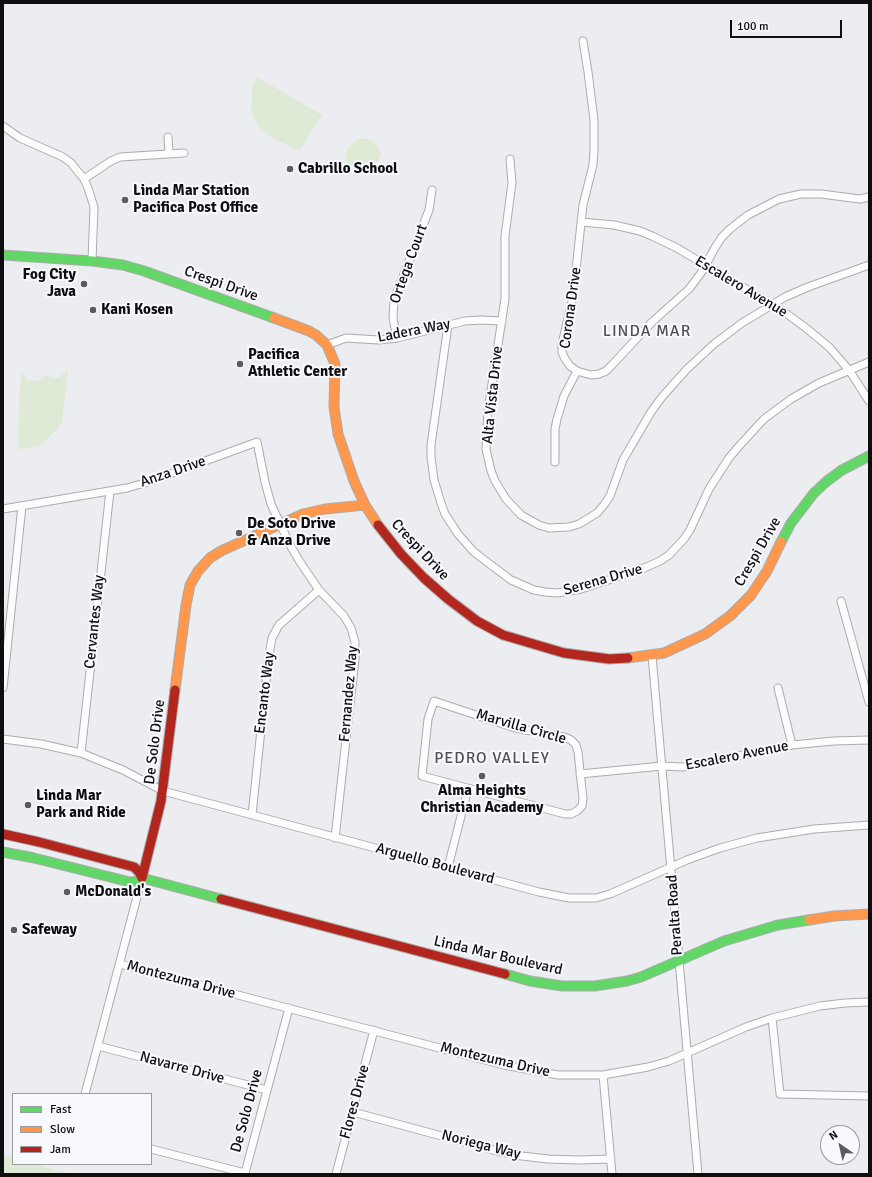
<!DOCTYPE html>
<style>
body{margin:0}
#map{position:relative;width:872px;height:1177px;overflow:hidden;background:#ecedf0;font-family:Signika,sans-serif}
canvas{display:block}
.frame{position:absolute;inset:0;border:4px solid #0e0e10;pointer-events:none}
.legend{position:absolute;left:12px;top:1093px;width:140px;height:72px;box-sizing:border-box;background:#f8f9fe;border:1px solid #9a9b9f;margin:0;padding:5px 7px;list-style:none;font-size:12px;color:#0e0e10}
.legend li{display:flex;align-items:center;gap:8px;height:20px}
.legend b{width:20px;border:1px solid #9a9b9f}
.north{position:absolute;left:820px;top:1125px;width:40px;height:40px;box-sizing:border-box;background:#f8f9fe;border:1px solid #9a9b9f;border-radius:50%;rotate:326deg;font-size:11px;font-weight:700;line-height:16px;text-align:center;color:#0e0e10}
.north::after{content:'';display:block;margin:auto;width:14px;height:18px;background:#5c5c5e;clip-path:polygon(50% 0,100% 100%,50% 72%,0 100%)}
.scale{position:absolute;left:730px;top:20px;width:112px;height:18px;box-sizing:border-box;border:2px solid #0e0e10;border-top:0;padding-left:5px;font-size:12px;line-height:14px;white-space:nowrap;color:#0e0e10;-webkit-text-stroke:3px #f8f9fe;paint-order:stroke}
</style>
<div id="map">
<canvas width="872" height="1177"></canvas>
<div class="frame"></div>
<ul class="legend">
<li><b style="height:5px;background:#63d668"></b>Fast</li>
<li><b style="height:5px;background:#ff974d"></b>Slow</li>
<li><b style="height:5px;background:#b3261e"></b>Jam</li>
</ul>
<div class="north">N</div>
<div class="scale">100 m</div>
</div>
<script>
const ctx = document.querySelector('canvas').getContext('2d');
ctx.lineJoin = 'round';
function fill(path, color) {
  ctx.fillStyle = color;
  ctx.fill(path, 'evenodd');
}
function poly(rows) {
  const path = new Path2D();
  for (const r of rows) {
    path.moveTo(r[0], r[1]);
    for (let i = 2; i < r.length; i += 2) path.lineTo(r[i], r[i + 1]);
  }
  return path;
}
function trace(path, color, width, dash) {
  ctx.strokeStyle = color;
  ctx.lineWidth = width;
  ctx.lineCap = dash ? 'butt' : 'round';
  ctx.setLineDash(dash || []);
  ctx.stroke(path);
}
function label(font, color, halo, rows, align = 'center') {
  ctx.font = font + ' Signika,sans-serif';
  ctx.lineWidth = 4;
  ctx.setLineDash([]);
  ctx.textBaseline = 'middle';
  ctx.strokeStyle = halo;
  ctx.fillStyle = color;
  for (const [text, x, y, turn = 0] of rows) {
    ctx.save();
    ctx.translate(x, y);
    ctx.rotate((+turn || 0) * Math.PI / 180);
    ctx.textAlign = isNaN(turn) ? turn : align;
    if (halo) ctx.strokeText(text, 0, 0);
    ctx.fillText(text, 0, 0);
    ctx.restore();
  }
}
fill(poly([
 [257,77,322,115,299,151,271,137,261,129,255,121,251,111,252,100,252,86],
 [359,139,366,139,371,140,378,146,380,151,381,156,371,170,361,172,347,164,346,153,348,149,353,143],
 [68,370,62,423,54,432,38,447,18,449,19,400,22,372,27,380,38,381,45,375,54,379,59,377],
 [3,1155,13,1158,13,1164,35,1164,71,1174,3,1174]
]), '#deead5');
const street = poly([
 [583,41,588,72,594,120,594,150,593,165,583,205,573,297,562,344,562,352,565,359,570,366,577,371,591,375,599,374,606,371,612,365,652,322,689,289,701,273,716,246,722,237,730,229,748,215,779,199,801,194,821,194,860,199,869,197],
 [3,126,20,138,63,157,71,163,84,179,88,188,94,207,92,261],
 [168,137,169,154],
 [510,159,512,183,505,236,505,299,488,410,486,449,491,471,495,481,506,499,521,515,539,525,549,528,569,527,579,524,597,513,604,505,610,496,623,460,651,412,662,397,687,369,714,344,742,323,785,297,808,287,869,265],
 [84,179,111,161,120,157,184,153],
 [582,222,614,225,640,231,652,236,677,248,783,311,806,328,829,347,849,370,869,401],
 [448,325,431,445,431,457,434,480,441,503,445,514,458,534,473,551,483,559,511,580,534,590,545,592,557,593,581,589,642,569,660,561,669,555,684,539,690,530,709,489,729,458,740,445,764,419,791,399,819,383,869,362],
 [397,338,393,318,394,300,429,210,432,190],
 [327,345,346,338,379,340,397,338,465,321,481,320,502,321],
 [555,462,555,429,557,419,564,396,577,371],
 [3,509,127,488,148,482,257,442,265,482,271,504,290,545,300,562,319,590,344,616,351,628,355,642,355,659,335,838],
 [841,601,869,702],
 [652,656,698,1174],
 [3,688,22,506],
 [778,688,792,745],
 [434,701,515,728,564,737,571,740,576,745,578,752,583,799,582,806,577,811,571,814,565,814,422,776,428,719,434,701],
 [3,739,41,744,81,753,123,770,163,791,539,892,569,898,596,898,610,894,687,860,720,848,757,838,814,829,869,825],
 [81,753,110,491],
 [580,774,662,766,683,767,792,745,834,741,869,740],
 [252,815,269,654,272,638,279,625,319,590],
 [448,867,468,789],
 [120,964,504,1065,558,1075,603,1075,648,1067,669,1061,746,1027,772,1018,820,1006,845,1003,869,1002],
 [772,1018,780,1094,869,1096],
 [98,1046,267,1090],
 [603,1075,612,1174],
 [85,1094,142,878],
 [353,1112,497,1151,522,1156,548,1159,578,1160,611,1159],
 [151,1149,245,1173,289,1008],
 [336,1174,374,1030]
]);
const fast = poly([
 [3,255,92,261,123,265,144,271,274,318],
 [781,542,791,523,814,493,827,481,842,470,869,456],
 [3,852,34,858,130,882,134,882,142,878,221,899],
 [505,974,530,981,562,986,595,986,627,981,641,977,724,941,778,925,809,920]
]);
const slow = poly([
 [274,318,309,331,316,335,327,345,335,364,334,407,338,434,354,481,365,505,378,525],
 [628,658,664,653,705,634,730,616,751,595,767,571,781,542],
 [175,690,186,605,190,585,198,571,210,558,221,551,303,514,325,509,365,505],
 [809,920,834,916,869,914]
]);
const jam = poly([
 [378,525,401,554,424,578,448,599,477,621,503,635,564,653,609,659,628,658],
 [3,834,39,842,134,867,139,872,142,878],
 [142,878,161,801,175,690],
 [221,899,505,974]
]);
trace(street, '#abacad', 9);
trace(fast, '#abacad', 11);
trace(slow, '#abacad', 11);
trace(jam, '#abacad', 11);
trace(street, '#fcfcfd', 7);
trace(fast, '#63d668', 9);
trace(slow, '#ff974d', 9);
trace(jam, '#b3261e', 9);
for (const [x, y, r, color] of [
 [290,169,4,"#5c5c5e"],
 [125,200,4,"#5c5c5e"],
 [84,284,4,"#5c5c5e"],
 [93,310,4,"#5c5c5e"],
 [240,364,4,"#5c5c5e"],
 [239,533,4,"#5c5c5e"],
 [482,776,4,"#5c5c5e"],
 [28,805,4,"#5c5c5e"],
 [67,892,4,"#5c5c5e"],
 [14,930,4,"#5c5c5e"]
]) {
  const dot = new Path2D();
  dot.arc(x, y, r, 0, 2 * Math.PI);
  ctx.fillStyle = color;
  ctx.fill(dot);
  trace(dot, '#f8f9fe', 1.5);
}
label('bold 15px', '#0e0e10', '#f8f9fe', [
 ["Cabrillo School",298,169],
 ["Linda Mar Station",133,191],
 ["Pacifica Post Office",133,208],
 ["Fog City",76,275,"right"],
 ["Java",76,292,"right"],
 ["Kani Kosen",101,310],
 ["Pacifica",248,355],
 ["Athletic Center",248,372],
 ["De Soto Drive",247,524],
 ["& Anza Drive",247,541],
 ["Alma Heights",482,791,"center"],
 ["Christian Academy",482,808,"center"],
 ["Linda Mar",36,796],
 ["Park and Ride",36,813],
 ["McDonald's",75,892],
 ["Safeway",22,930]
], 'left');
label('15px', '#0e0e10', '#f8f9fe', [
 ["Ortega Court",409,264,-70],
 ["Crespi Drive",221,284,20],
 ["Escalero Avenue",741,287,31],
 ["Corona Drive",571,308,-82],
 ["Ladera Way",414,331,-11],
 ["Alta Vista Drive",493,395,-84],
 ["Anza Drive",173,472,-19],
 ["Crespi Drive",420,550,47],
 ["Crespi Drive",758,552,-60],
 ["Serena Drive",603,580,-16],
 ["Cervantes Way",95,622,-84],
 ["Encanto Way",265,693,-83],
 ["Fernandez Way",349,694,-85],
 ["Marvilla Circle",521,727,16],
 ["De Solo Drive",155,742,-83],
 ["Escalero Avenue",737,756,-11],
 ["Arguello Boulevard",435,864,15],
 ["Peralta Road",675,915,-94],
 ["Linda Mar Boulevard",498,956,13],
 ["Montezuma Drive",181,980,15],
 ["Montezuma Drive",495,1060,13],
 ["Navarre Drive",182,1068,15],
 ["Flores Drive",355,1102,-75],
 ["De Solo Drive",247,1111,-75],
 ["Noriega Way",481,1145,14]
]);
ctx.letterSpacing = '1px';
label('16px', '#505155', '#f8f9fe', [
 ["LINDA MAR",647,332],
 ["PEDRO VALLEY",492,759]
]);
ctx.letterSpacing = '0px';
</script>
